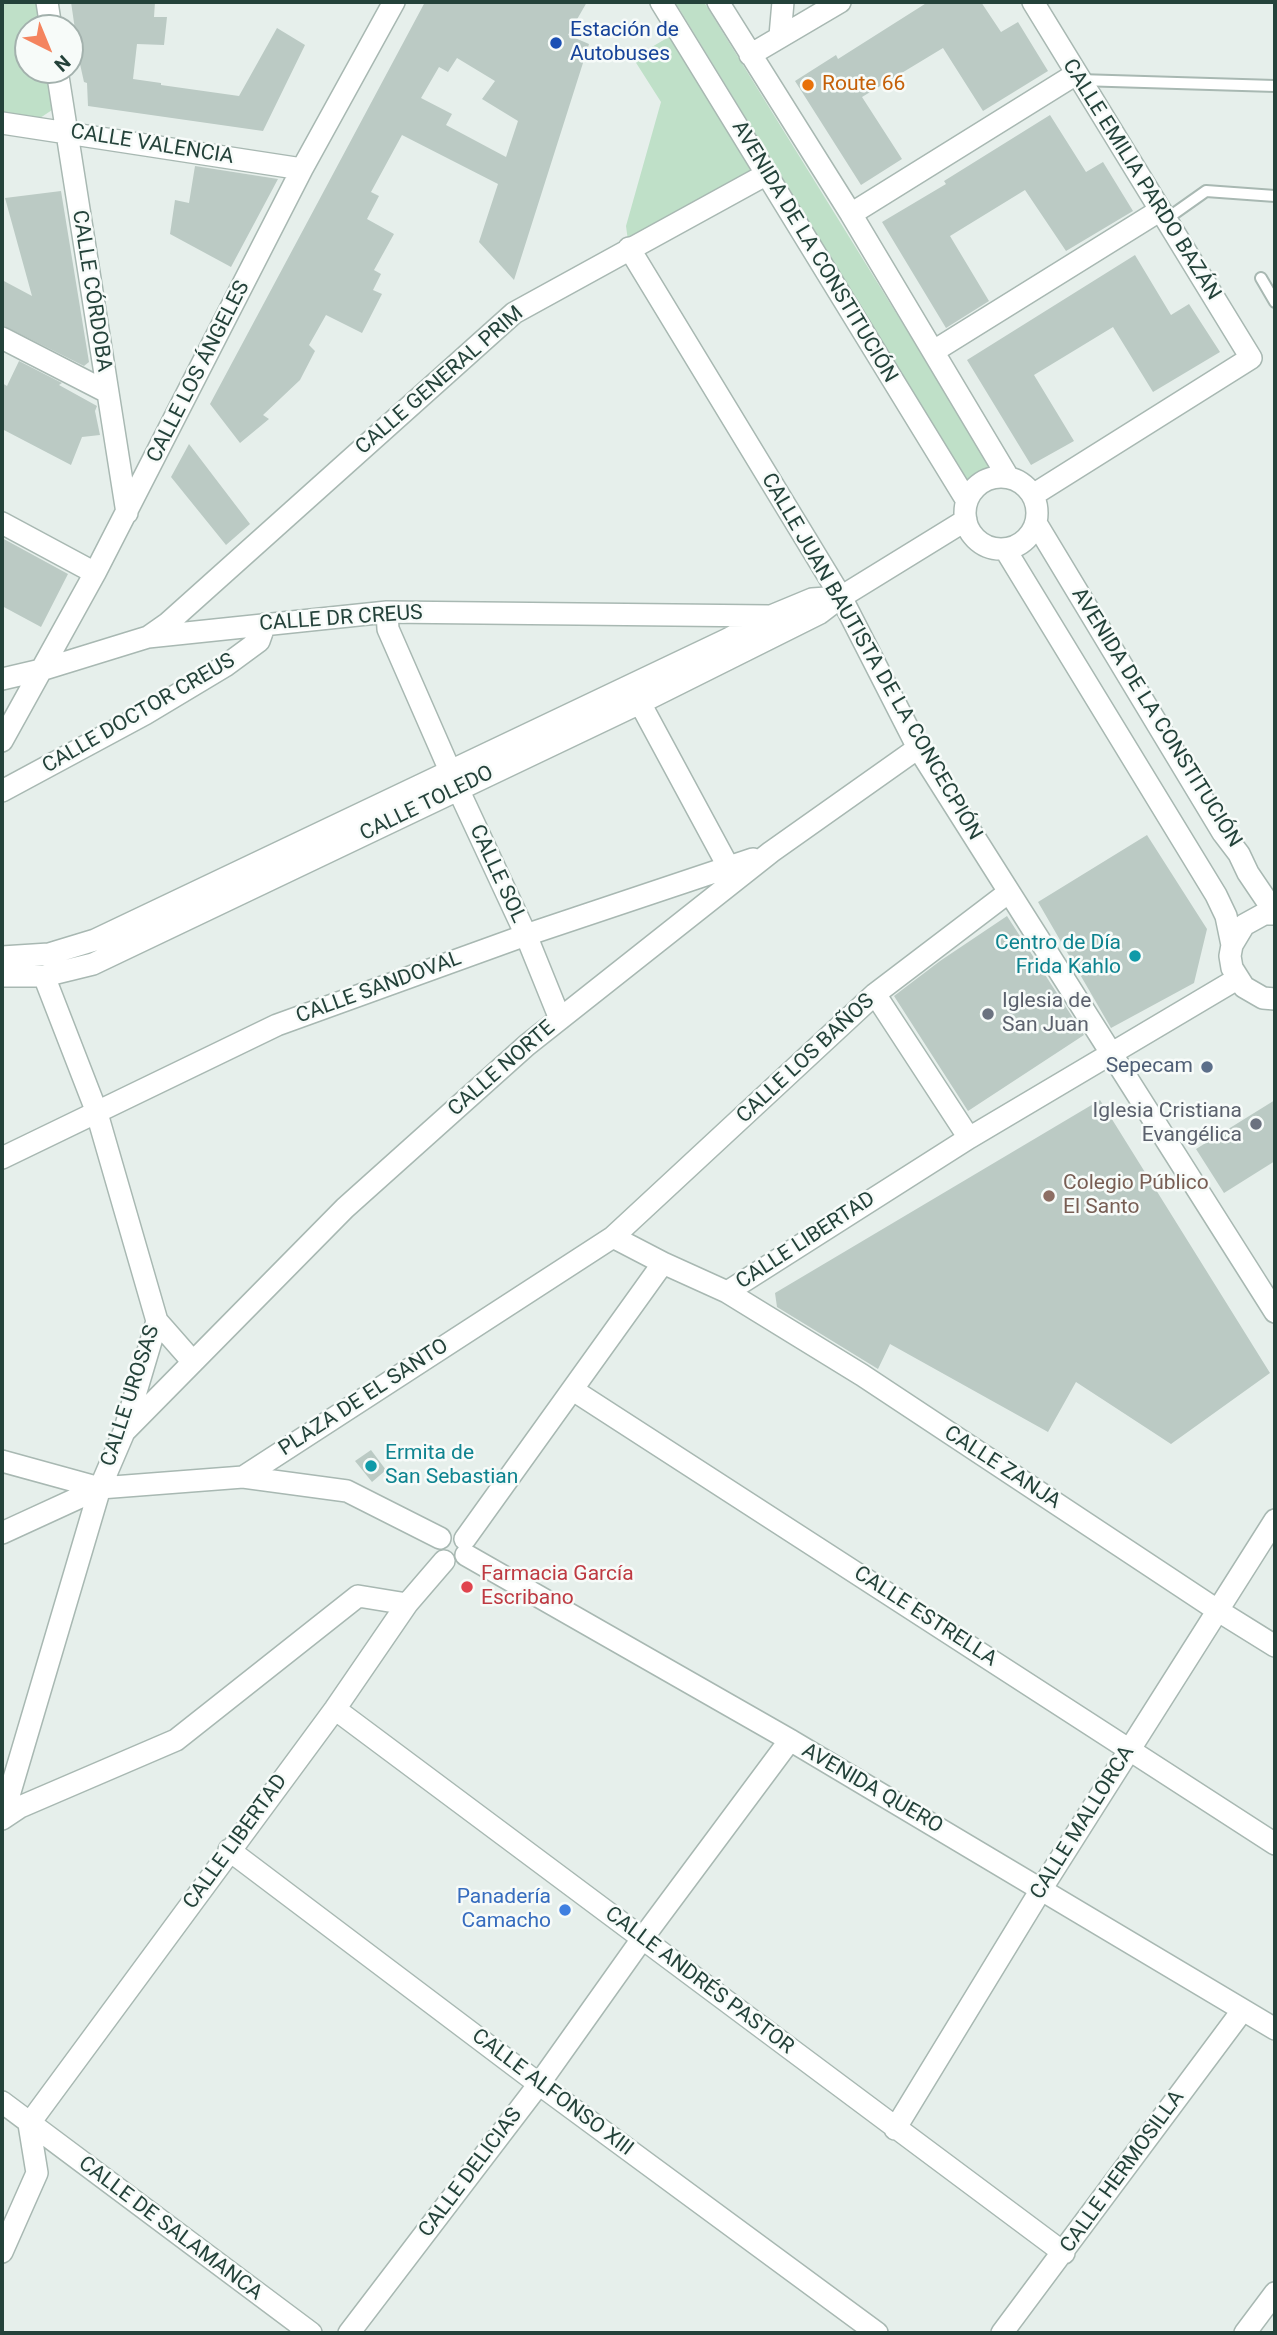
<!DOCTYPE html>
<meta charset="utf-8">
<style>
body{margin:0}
#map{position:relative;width:1277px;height:2335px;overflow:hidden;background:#e6efeb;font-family:Roboto,sans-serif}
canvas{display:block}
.frame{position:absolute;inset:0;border:4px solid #24423a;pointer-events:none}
.north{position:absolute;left:14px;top:14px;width:70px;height:70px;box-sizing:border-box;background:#f7fbf9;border:2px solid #a3b1ad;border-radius:50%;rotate:137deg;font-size:19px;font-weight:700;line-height:28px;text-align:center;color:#24423a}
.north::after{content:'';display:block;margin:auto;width:24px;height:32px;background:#f4845f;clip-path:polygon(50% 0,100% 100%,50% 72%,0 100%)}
</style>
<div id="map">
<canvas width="1277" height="2335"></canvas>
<div class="frame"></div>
<div class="north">N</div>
</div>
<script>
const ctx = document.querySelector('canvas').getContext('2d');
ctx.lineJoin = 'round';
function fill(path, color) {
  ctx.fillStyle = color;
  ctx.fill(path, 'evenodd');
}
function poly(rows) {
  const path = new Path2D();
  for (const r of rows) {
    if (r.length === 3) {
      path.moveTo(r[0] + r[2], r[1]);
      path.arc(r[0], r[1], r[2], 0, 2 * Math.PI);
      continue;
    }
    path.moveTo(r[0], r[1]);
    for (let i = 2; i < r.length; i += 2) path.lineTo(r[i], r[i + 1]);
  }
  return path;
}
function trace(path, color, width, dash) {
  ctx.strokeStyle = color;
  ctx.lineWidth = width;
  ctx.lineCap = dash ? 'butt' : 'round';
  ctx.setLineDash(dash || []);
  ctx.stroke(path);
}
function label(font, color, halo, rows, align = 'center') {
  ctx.font = font + ' Roboto,sans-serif';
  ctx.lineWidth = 5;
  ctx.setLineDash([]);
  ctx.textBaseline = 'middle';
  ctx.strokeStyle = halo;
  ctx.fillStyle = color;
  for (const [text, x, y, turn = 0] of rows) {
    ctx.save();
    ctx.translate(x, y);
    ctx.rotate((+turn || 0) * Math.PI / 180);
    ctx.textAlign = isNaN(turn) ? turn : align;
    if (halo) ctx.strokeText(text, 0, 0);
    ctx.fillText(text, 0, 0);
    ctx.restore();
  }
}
fill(poly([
 [2,2,38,2,42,28,28,28,28,70,49,70,55,108,40,118,2,113],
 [675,2,704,2,992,468,981,470,969,484],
 [679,31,767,174,629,248,626,226,661,102,633,58]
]), '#bfe0c8');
fill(poly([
 [71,2,155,2,154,17,167,17,164,45,137,44,133,79,161,83,161,85,239,96,277,28,305,45,263,131,88,106,87,83,84,82,80,64],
 [425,2,587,2,568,35,589,44,514,280,479,242,498,184,402,135,371,192,379,196,367,219,394,234,374,270,381,274,373,290,382,294,362,333,326,315,309,345,315,351,300,380,263,415,269,419,240,443,210,404],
 [457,58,495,81,482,99,518,121,506,157,446,125,452,114,421,98,439,67,448,72],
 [928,2,981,2,1001,32,1018,22,1048,71,983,111,943,48,862,97,902,159,861,185,795,81,836,55,838,59],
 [1050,115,1086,172,1103,162,1133,211,1066,251,1025,190,950,236,989,301,946,328,882,222,946,184,944,181],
 [195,166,278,179,231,267,170,234,175,200,189,203],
 [61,191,89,362,84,366,2,325,2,280,32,296,5,198],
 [1135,255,1171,315,1189,304,1220,352,1153,392,1113,327,1034,375,1074,441,1031,465,967,360],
 [19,361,62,383,59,385,97,406,95,411,100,435,82,437,71,465,2,429,2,383,7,386],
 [189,444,250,524,226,545,171,477],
 [2,538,68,574,41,627,2,606],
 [1147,835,1207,929,1194,983,1111,1028,1038,902],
 [1007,916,1084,1035,968,1111,894,996,940,961],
 [1100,1100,1270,1373,1171,1444,1076,1382,1048,1432,890,1344,878,1369,777,1307,775,1293],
 [1275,1100,1275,1161,1224,1193,1196,1149],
 [371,1450,386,1470,372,1482,355,1461]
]), '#bbcac4');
const lane = poly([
 [1079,80,1275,86],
 [1165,220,1206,191,1275,196],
 [1261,278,1275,302]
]);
const street = poly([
 [47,2,51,28],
 [661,2,967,501],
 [718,2,851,214,1008,477],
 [1033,2,1251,358,1033,495],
 [780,36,783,2],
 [750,55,840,2],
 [57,70,127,513],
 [2,123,302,169],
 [851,214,1076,74],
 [629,248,841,597,918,748,1275,1312],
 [2,338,107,392],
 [934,351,1159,211],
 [1001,513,36],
 [2,523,95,573],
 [1036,523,1223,833,1239,854,1248,873,1275,913],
 [1005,549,1216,895,1226,916,1232,945],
 [387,612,388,629,458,789,526,935,560,1019],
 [148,637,168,623,514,313,767,174],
 [2,679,41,670,148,637,387,612,769,616],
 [640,703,729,868],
 [2,741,95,573,302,169,394,2],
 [2,791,145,714,225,666,259,641,265,624],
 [1275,914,1264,914,1244,925,1232,945,1230,956,1232,968,1244,987,1263,998,1275,999],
 [2,957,49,954,95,940,728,639,771,616,812,599,841,597],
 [2,976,44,976,93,964,640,703,820,613,841,597,966,520],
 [875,994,969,1138],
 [2,1158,277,1025,526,935,753,859],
 [613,1237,875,994,1009,892],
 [727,1292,862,1375,1217,1610,1275,1646],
 [157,1321,193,1362],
 [573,1390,1275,1844],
 [124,1432,345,1208,527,1045,771,852,918,748],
 [2,1461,100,1488,243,1477],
 [2,1533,100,1488],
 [440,1538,347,1491,243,1477,613,1237,663,1263],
 [465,1539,663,1263,727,1292,969,1138,1237,979],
 [466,1555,790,1740,1275,2029],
 [335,1709,1064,2253],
 [2,1819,100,1488,124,1432,157,1321,96,1110,44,976],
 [2,1819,20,1807,176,1740,358,1596,407,1604],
 [229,1850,539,2084,877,2333],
 [2,2102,311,2333],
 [29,2124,335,1709,407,1604,444,1561],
 [895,2129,1042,1888,1275,1520],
 [2,2252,37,2173,29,2124],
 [349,2333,539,2084,642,1939,790,1740],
 [1002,2333,1242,2011],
 [1245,2333,1275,2293]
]);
trace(lane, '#a8b8b2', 14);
trace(street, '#a8b8b2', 24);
trace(lane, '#fff', 10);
trace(street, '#fff', 21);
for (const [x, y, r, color] of [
 [556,43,7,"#1a4fb4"],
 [808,85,7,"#e8710a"],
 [1135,956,7,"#0f9aa8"],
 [988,1014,7,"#6b7280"],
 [1207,1067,7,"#5c6f8a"],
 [1256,1124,7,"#6b7280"],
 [1049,1196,7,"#8d6e63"],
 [371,1466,7,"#0f9aa8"],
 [467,1587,7,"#e0444e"],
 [565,1910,7,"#3f7fe0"]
]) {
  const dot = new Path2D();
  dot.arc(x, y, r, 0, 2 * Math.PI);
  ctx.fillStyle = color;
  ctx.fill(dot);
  trace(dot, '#f7fbf9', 2.5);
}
label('21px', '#164399', '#f7fbf9', [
 ["Estación de",570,31],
 ["Autobuses",570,55]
], 'left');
label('21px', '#c56008', '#f7fbf9', [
 ["Route 66",822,85]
], 'left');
label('21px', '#24423a', '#f7fbf9', [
 ["CALLE VALENCIA",152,145,9],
 ["CALLE EMILIA PARDO BAZÁN",1141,180,58],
 ["AVENIDA DE LA CONSTITUCIÓN",814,252,59],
 ["CALLE CÓRDOBA",91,291,81],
 ["CALLE LOS ÁNGELES",199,372,-63],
 ["CALLE GENERAL PRIM",440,381,-41],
 ["CALLE DR CREUS",341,619,-4],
 ["CALLE JUAN BAUTISTA DE LA CONCECPIÓN",871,657,60],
 ["CALLE DOCTOR CREUS",139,714,-30],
 ["AVENIDA DE LA CONSTITUCIÓN",1156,718,58],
 ["CALLE TOLEDO",427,804,-26],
 ["CALLE SOL",497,874,65],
 ["CALLE SANDOVAL",379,988,-20],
 ["CALLE LOS BAÑOS",806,1059,-43],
 ["CALLE NORTE",502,1069,-41],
 ["CALLE LIBERTAD",806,1241,-33],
 ["CALLE UROSAS",131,1396,-72],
 ["PLAZA DE EL SANTO",364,1398,-33],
 ["CALLE ZANJA",1002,1468,33],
 ["CALLE ESTRELLA",925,1617,33],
 ["AVENIDA QUERO",872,1789,30],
 ["CALLE MALLORCA",1083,1823,-58],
 ["CALLE LIBERTAD",236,1842,-54],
 ["CALLE ANDRÉS PASTOR",699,1981,37],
 ["CALLE ALFONSO XIII",552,2093,37],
 ["CALLE HERMOSILLA",1123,2172,-54],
 ["CALLE DELICIAS",471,2173,-53],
 ["CALLE DE SALAMANCA",170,2229,37]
]);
label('21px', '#0d838f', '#f7fbf9', [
 ["Centro de Día",1121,944],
 ["Frida Kahlo",1121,968],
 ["Ermita de",385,1454,"left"],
 ["San Sebastian",385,1478,"left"]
], 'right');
label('21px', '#5b616d', '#f7fbf9', [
 ["Iglesia de",1002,1002],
 ["San Juan",1002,1026],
 ["Iglesia Cristiana",1242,1112,"right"],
 ["Evangélica",1242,1136,"right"]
], 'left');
label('21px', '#4e5e75', '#f7fbf9', [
 ["Sepecam",1193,1067]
], 'right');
label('21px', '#785e54', '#f7fbf9', [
 ["Colegio Público",1063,1184],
 ["El Santo",1063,1208]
], 'left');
label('21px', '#be3a42', '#f7fbf9', [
 ["Farmacia García",481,1575],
 ["Escribano",481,1599]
], 'left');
label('21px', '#366cbe', '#f7fbf9', [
 ["Panadería",551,1898],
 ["Camacho",551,1922]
], 'right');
</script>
